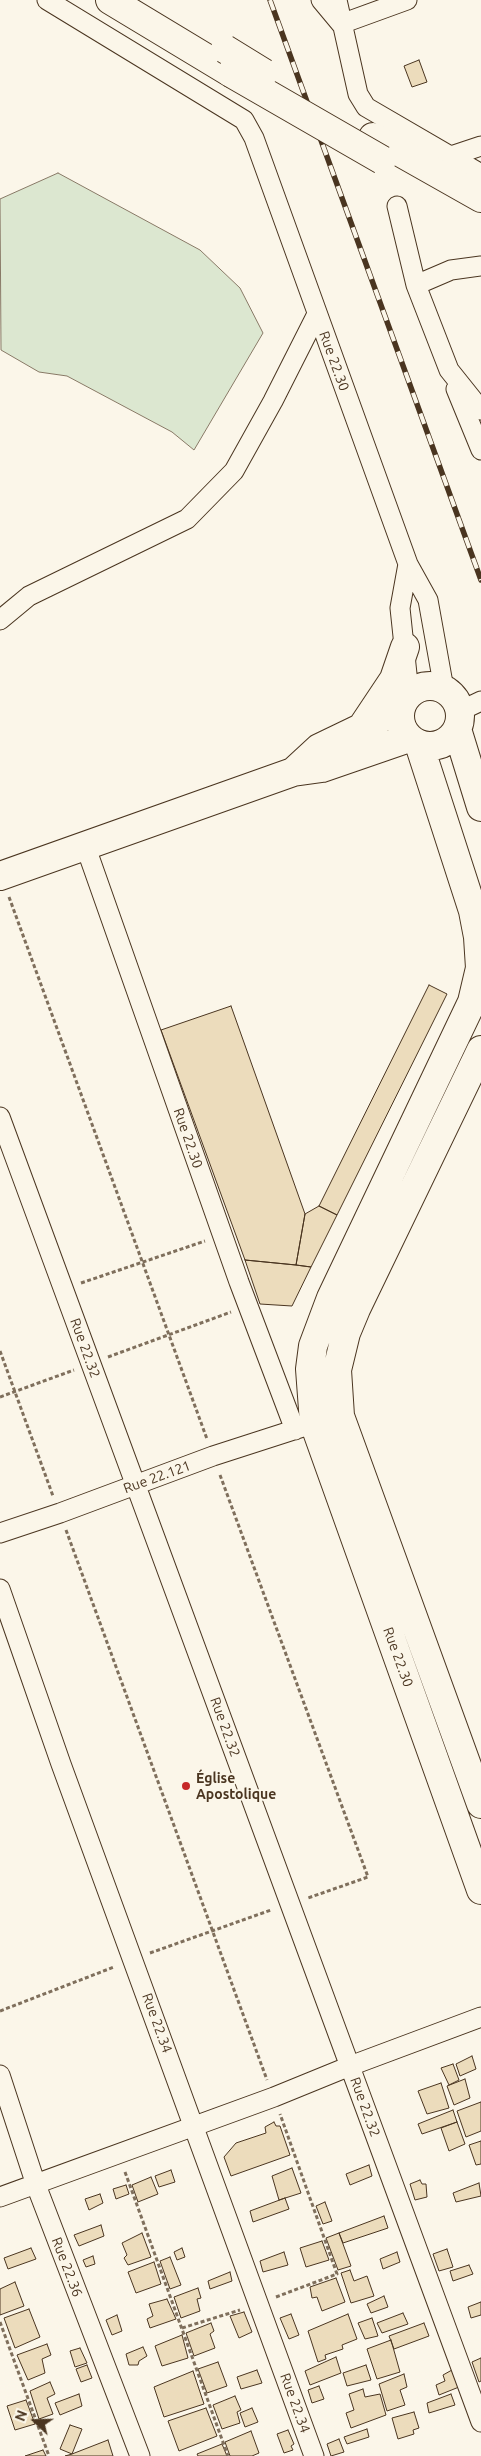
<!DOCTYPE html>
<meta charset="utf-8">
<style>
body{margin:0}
#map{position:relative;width:481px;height:2456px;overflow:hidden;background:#fbf6e9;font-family:Ubuntu,sans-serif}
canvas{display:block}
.north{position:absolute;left:10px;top:2396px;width:50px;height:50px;-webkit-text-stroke:4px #fbf6e9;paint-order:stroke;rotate:291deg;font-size:14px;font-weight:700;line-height:20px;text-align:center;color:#4a3520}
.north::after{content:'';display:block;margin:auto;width:18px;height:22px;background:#4a3520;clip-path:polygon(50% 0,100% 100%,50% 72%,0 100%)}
</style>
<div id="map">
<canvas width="481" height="2456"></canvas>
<div class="north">N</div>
</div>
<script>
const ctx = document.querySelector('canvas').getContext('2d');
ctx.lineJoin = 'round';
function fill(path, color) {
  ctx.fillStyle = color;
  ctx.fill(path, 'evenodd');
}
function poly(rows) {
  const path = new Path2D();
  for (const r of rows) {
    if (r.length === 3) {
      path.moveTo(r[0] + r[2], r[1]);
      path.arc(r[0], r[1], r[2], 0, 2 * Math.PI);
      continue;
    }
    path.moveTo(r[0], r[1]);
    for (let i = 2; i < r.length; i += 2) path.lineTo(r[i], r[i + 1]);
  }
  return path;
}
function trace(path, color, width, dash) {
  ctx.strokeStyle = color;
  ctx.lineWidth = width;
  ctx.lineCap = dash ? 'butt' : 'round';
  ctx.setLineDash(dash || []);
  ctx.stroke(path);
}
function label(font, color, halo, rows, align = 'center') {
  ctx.font = font + ' Ubuntu,sans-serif';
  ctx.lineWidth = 4;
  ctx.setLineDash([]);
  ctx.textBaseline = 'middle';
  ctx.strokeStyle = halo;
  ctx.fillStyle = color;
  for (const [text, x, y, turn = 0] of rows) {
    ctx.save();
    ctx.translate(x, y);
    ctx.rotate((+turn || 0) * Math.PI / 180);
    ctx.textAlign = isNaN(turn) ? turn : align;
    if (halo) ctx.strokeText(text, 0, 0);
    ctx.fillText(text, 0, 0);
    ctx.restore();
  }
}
const green = poly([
 [58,173,200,250,240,288,263,333,194,450,172,432,67,376,39,372,1,350,0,199,58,173]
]);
fill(green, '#dce7d0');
trace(green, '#887966', 1);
const building = poly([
 [419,60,427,82,412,87,404,66,419,60],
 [429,985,447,994,337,1215,319,1206,429,985],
 [231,1006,305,1214,296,1265,245,1260,161,1030,231,1006],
 [319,1206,337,1215,311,1267,296,1265,305,1214,319,1206],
 [245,1260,296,1265,311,1267,292,1306,260,1304,245,1260],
 [472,2056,476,2069,460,2076,456,2064,472,2056],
 [453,2064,459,2080,449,2085,441,2068,453,2064],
 [465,2079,470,2098,454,2105,447,2086,465,2079],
 [441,2083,449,2108,427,2114,418,2091,441,2083],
 [481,2102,481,2131,466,2137,457,2111,481,2102],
 [453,2110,457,2122,422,2134,418,2124,453,2110],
 [274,2122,276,2126,280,2126,290,2155,231,2176,224,2157,236,2143,266,2133,265,2127,274,2122],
 [457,2122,465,2144,449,2151,441,2128,457,2122],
 [481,2141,481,2164,476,2165,469,2145,481,2141],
 [369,2165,372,2176,350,2185,346,2174,369,2165],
 [292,2168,301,2193,279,2200,272,2176,292,2168],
 [171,2170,175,2182,159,2187,155,2176,171,2170],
 [151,2177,158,2194,138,2202,132,2185,151,2177],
 [420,2180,422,2184,426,2184,427,2197,415,2200,410,2184,420,2180],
 [479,2183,481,2196,456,2202,453,2193,479,2183],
 [126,2185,129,2194,116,2199,113,2189,126,2185],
 [100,2194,103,2203,89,2210,85,2199,100,2194],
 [285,2198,289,2209,253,2222,250,2211,285,2198],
 [325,2202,332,2221,323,2224,316,2206,325,2202],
 [384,2216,388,2228,343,2243,339,2233,384,2216],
 [101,2225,104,2236,79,2246,74,2235,101,2225],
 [142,2233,151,2257,128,2265,124,2258,127,2255,122,2243,142,2233],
 [339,2233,351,2266,338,2270,326,2238,339,2233],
 [322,2241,329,2260,306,2267,300,2248,322,2241],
 [31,2248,36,2259,8,2269,4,2258,31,2248],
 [182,2248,185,2257,177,2260,174,2252,182,2248],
 [447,2249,453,2267,439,2271,433,2254,447,2249],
 [284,2252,288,2265,263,2272,260,2261,284,2252],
 [397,2252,400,2262,383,2269,380,2259,397,2252],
 [93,2256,95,2264,86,2267,83,2260,93,2256],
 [170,2257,181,2285,170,2289,160,2261,170,2257],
 [154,2262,161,2284,136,2293,128,2272,154,2262],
 [469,2265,473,2274,453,2281,450,2271,469,2265],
 [350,2270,354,2281,367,2276,374,2296,351,2303,341,2273,350,2270],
 [230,2272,232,2281,210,2289,208,2281,230,2272],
 [336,2278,345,2302,322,2311,317,2297,312,2298,310,2287,336,2278],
 [15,2282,24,2306,0,2315,0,2289,15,2282],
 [198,2288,201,2298,197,2299,200,2311,181,2318,174,2297,198,2288],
 [384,2296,388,2307,371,2313,367,2304,384,2296],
 [167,2299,176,2319,150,2328,147,2319,153,2316,149,2304,167,2299],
 [481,2302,481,2315,471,2318,468,2307,481,2302],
 [29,2309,40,2337,15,2348,4,2318,29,2309],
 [244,2312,252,2332,239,2338,230,2316,244,2312],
 [403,2313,408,2324,382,2333,377,2323,403,2313],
 [291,2314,299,2335,289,2339,280,2318,291,2314],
 [348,2314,357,2339,342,2345,343,2349,325,2355,326,2359,318,2362,308,2331,348,2314],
 [117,2315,122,2331,112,2335,106,2320,117,2315],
 [372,2318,378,2336,365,2339,358,2323,372,2318],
 [211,2323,214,2331,210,2334,215,2348,194,2356,186,2333,211,2323],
 [424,2323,429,2336,394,2349,389,2336,424,2323],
 [182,2335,188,2358,162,2366,155,2346,182,2335],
 [391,2340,400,2372,377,2379,367,2349,391,2340],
 [47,2344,51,2355,42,2359,45,2373,28,2380,17,2355,47,2344],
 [143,2347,147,2356,139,2361,138,2365,129,2365,126,2354,143,2347],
 [80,2348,87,2363,75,2367,70,2351,80,2348],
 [336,2357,341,2373,310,2385,305,2371,336,2357],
 [481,2358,481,2381,479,2382,472,2362,481,2358],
 [218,2362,227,2386,207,2393,198,2369,218,2362],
 [87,2365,92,2378,81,2382,76,2369,87,2365],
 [366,2365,371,2380,347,2386,343,2373,366,2365],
 [257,2370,262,2383,241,2389,237,2377,257,2370],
 [452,2370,459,2387,439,2395,436,2385,445,2381,443,2375,452,2370],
 [193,2371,204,2404,164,2417,154,2387,193,2371],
 [404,2374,407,2387,400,2390,405,2405,387,2411,379,2384,404,2374],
 [50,2382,55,2394,47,2398,53,2414,39,2419,30,2391,50,2382],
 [319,2386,324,2399,312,2403,308,2390,319,2386],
 [363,2389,365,2397,380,2394,386,2415,351,2428,346,2413,354,2410,349,2394,363,2389],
 [79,2394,82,2406,60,2415,55,2403,79,2394],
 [451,2394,455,2405,429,2413,427,2403,451,2394],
 [235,2396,241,2410,237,2412,240,2423,222,2429,213,2405,235,2396],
 [26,2400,35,2424,15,2430,7,2406,26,2400],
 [206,2408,217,2436,179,2451,168,2421,206,2408],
 [252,2408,258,2422,245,2427,240,2413,252,2408],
 [414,2412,419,2428,413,2430,414,2434,398,2439,392,2418,414,2412],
 [70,2425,82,2429,72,2454,60,2449,70,2425],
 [367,2429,369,2437,347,2444,344,2437,367,2429],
 [288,2430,294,2444,291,2446,293,2450,284,2453,277,2434,288,2430],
 [251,2431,259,2453,252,2456,230,2456,225,2442,251,2431],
 [339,2439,344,2452,331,2456,327,2444,339,2439],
 [108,2440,113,2456,65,2456,72,2454,108,2440],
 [222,2444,227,2456,198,2456,197,2454,222,2444],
 [43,2450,46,2456,25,2456,43,2450]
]);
fill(building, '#ecdcbc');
trace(building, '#4a3520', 1);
const street = poly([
 [47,0,244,120,254,138,408,564,428,600,444,689],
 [321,0,341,24,407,0],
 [337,0,358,94,366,107,481,174],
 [451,156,481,146],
 [397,206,416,285,449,370,481,410],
 [416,285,451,270,481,266],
 [456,389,481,450],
 [408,564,400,608,409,693],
 [0,620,29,596,187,519,234,471,273,401,317,314],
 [460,711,481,701],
 [85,845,239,1282,295,1430],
 [0,1117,481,2422],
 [0,1533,60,1513,213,1456,306,1426],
 [0,1589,61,1764,314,2456],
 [0,2075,36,2185,140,2456],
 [0,2197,274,2097,350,2066,481,2017]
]);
const secondary = poly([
 [430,716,30],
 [362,727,394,679,405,647],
 [457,729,481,807],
 [419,744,473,911,478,937,480,968,472,1002,331,1298,313,1346,310,1369,314,1423,481,1890],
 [293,772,319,748,400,709],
 [0,876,293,772,322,768,409,738],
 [481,1050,356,1309,346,1333,337,1370,340,1416,481,1804]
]);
const primary = poly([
 [110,0,231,73],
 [373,137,481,198]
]);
trace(street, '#4a3520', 21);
trace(secondary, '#4a3520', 30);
trace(primary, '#4a3520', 30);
trace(poly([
 [9,897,207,1439],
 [81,1283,205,1241],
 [0,1351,53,1496],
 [108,1357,231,1312],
 [0,1397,74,1370],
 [220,1475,368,1877,308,1898],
 [66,1530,267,2080],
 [150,1953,271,1910],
 [0,2011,114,1967],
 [125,2172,228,2456],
 [276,2297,337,2274,280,2114],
 [0,2322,49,2456],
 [182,2328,240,2310]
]), '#7f6f5c', 3, [4, 2.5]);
trace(street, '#fbf6e9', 19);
trace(secondary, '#fbf6e9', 28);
trace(primary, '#fbf6e9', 28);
const rail = poly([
 [270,0,481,580]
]);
trace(rail, '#4a3520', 5.5);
trace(rail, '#fbf6e9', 4, [11]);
const primaryBridge = poly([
 [225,49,264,73],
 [231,73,382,160]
]);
trace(primaryBridge, '#4a3520', 30, []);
trace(primaryBridge, '#fbf6e9', 28);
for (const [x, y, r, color] of [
 [186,1786,5,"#c62828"]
]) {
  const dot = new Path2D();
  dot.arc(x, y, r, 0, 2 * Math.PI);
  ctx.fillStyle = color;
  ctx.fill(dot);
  trace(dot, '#fbf6e9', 2);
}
label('14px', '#4a3520', '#fbf6e9', [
 ["Rue 22.30",334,361,70],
 ["Rue 22.30",188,1138,71],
 ["Rue 22.32",85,1348,70],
 ["Rue 22.121",157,1477,-20],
 ["Rue 22.30",398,1657,70],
 ["Rue 22.32",225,1727,70],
 ["Rue 22.34",157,2023,70],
 ["Rue 22.32",365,2107,70],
 ["Rue 22.36",67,2267,69],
 ["Rue 22.34",295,2403,70]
]);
label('bold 14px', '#4a3520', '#fbf6e9', [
 ["Église",196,1778],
 ["Apostolique",196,1794]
], 'left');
</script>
